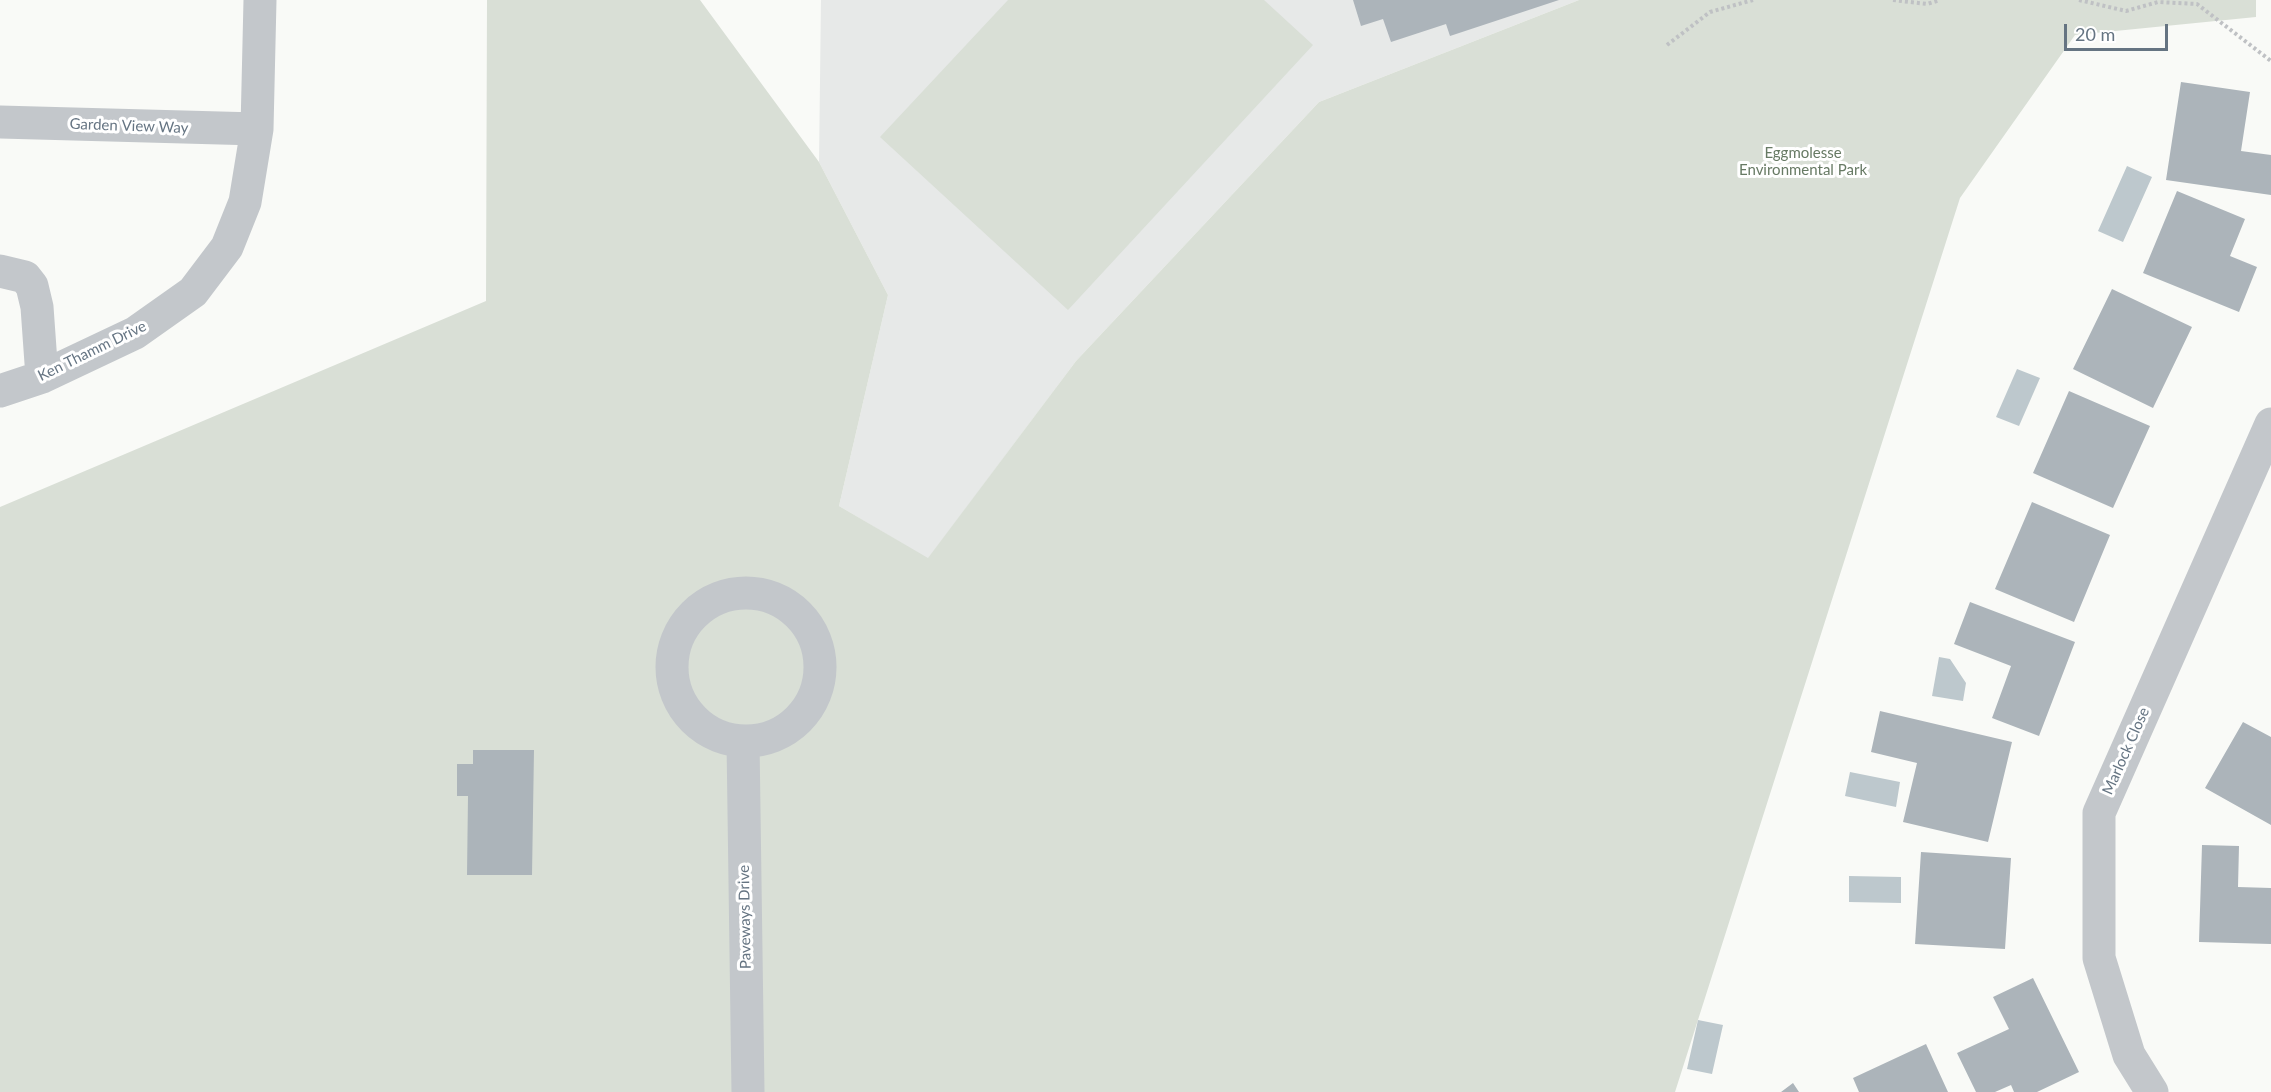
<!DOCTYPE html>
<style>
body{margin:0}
#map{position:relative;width:2271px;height:1092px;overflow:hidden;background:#f9faf7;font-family:Lato,sans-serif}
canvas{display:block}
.scale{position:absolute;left:2064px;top:24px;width:104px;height:27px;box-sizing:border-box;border:3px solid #657482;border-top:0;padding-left:8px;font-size:18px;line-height:21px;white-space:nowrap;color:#657482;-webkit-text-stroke:4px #fff;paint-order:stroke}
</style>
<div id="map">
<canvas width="2271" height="1092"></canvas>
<div class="scale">20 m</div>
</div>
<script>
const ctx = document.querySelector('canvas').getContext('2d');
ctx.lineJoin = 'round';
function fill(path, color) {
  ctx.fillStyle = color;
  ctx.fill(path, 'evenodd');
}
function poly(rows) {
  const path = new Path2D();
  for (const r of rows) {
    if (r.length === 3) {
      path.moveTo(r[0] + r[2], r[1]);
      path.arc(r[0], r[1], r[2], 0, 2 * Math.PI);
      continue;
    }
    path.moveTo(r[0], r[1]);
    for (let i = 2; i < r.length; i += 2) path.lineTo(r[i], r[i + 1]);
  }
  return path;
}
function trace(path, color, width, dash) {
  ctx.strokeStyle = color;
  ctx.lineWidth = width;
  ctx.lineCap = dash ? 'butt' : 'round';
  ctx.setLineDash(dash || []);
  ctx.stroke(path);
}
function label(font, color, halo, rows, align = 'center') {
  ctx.font = font + ' Lato,sans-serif';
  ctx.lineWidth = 6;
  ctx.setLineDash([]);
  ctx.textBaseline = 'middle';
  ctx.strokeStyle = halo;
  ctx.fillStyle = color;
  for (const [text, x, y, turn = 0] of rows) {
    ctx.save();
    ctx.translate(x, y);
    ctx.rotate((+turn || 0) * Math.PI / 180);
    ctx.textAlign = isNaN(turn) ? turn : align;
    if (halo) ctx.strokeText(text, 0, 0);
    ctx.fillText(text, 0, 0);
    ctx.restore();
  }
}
fill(poly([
 [821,0,1579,0,1319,102,1076,361,928,559,839,506,888,295,819,162]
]), '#e7e9e8');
fill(poly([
 [487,0,700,0,819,162,888,295,839,506,928,558,1076,361,1319,102,1579,0,2256,0,2256,17,2075,35,1960,198,1675,1092,0,1092,0,507,486,301],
 [1008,0,1264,0,1313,45,1068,310,880,137]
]), '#d9dfd6');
fill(poly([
 [2127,166,2152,177,2123,242,2098,231],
 [2017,369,2040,378,2019,426,1996,417],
 [1939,657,1950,659,1966,683,1963,701,1932,696],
 [1850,772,1900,782,1896,807,1845,796],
 [1849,876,1901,877,1901,903,1849,902],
 [1698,1020,1723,1025,1712,1074,1687,1069]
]), '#bdc8cd');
fill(poly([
 [1353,0,1559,0,1450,36,1446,24,1391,42,1383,19,1361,26],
 [2181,82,2250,92,2241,151,2271,155,2271,195,2166,180],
 [2177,191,2245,219,2230,256,2257,267,2239,312,2143,273],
 [2112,289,2192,327,2153,408,2073,369],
 [2069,391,2150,426,2113,508,2033,473],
 [2032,502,2110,535,2074,622,1995,589],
 [1970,602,2075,642,2039,736,1992,718,2011,666,1954,644],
 [1880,711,2012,742,1988,842,1903,822,1917,763,1871,752],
 [2243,722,2271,737,2271,825,2205,788],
 [473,750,534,750,532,875,467,875,468,796,457,796,457,764,473,764],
 [2202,845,2239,846,2238,887,2271,888,2271,944,2199,942],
 [1921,852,2011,858,2005,949,1915,944],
 [2033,978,2079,1072,2037,1092,2014,1092,2011,1085,1995,1092,1976,1092,1957,1053,2009,1029,1993,997],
 [1926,1044,1948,1092,1859,1092,1853,1078],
 [1793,1083,1799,1092,1781,1092]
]), '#acb4ba');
trace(poly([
 [1893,0,1927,4,1940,0],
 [2079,0,2126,11,2158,2,2197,4,2271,61],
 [1667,45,1710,12,1753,0]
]), '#bfc1c4', 4, [3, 3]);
trace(poly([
 [0,122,257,129],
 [0,271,25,277,32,286,37,307,42,377],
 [0,391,42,377,135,333,193,292,227,247,245,202,257,129,260,0],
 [746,667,74],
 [743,741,748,1092],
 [2152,1092,2129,1055,2099,958,2099,813,2271,424]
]), '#c3c7cb', 33);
label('15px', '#657482', '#fff', [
 ["Garden View Way",129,126,2],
 ["Ken Thamm Drive",92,351,-26],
 ["Marlock Close",2126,751,-66],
 ["Paveways Drive",745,917,-91]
]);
label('15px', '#677a64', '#fff', [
 ["Eggmolesse",1803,153],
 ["Environmental Park",1803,170]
]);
</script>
